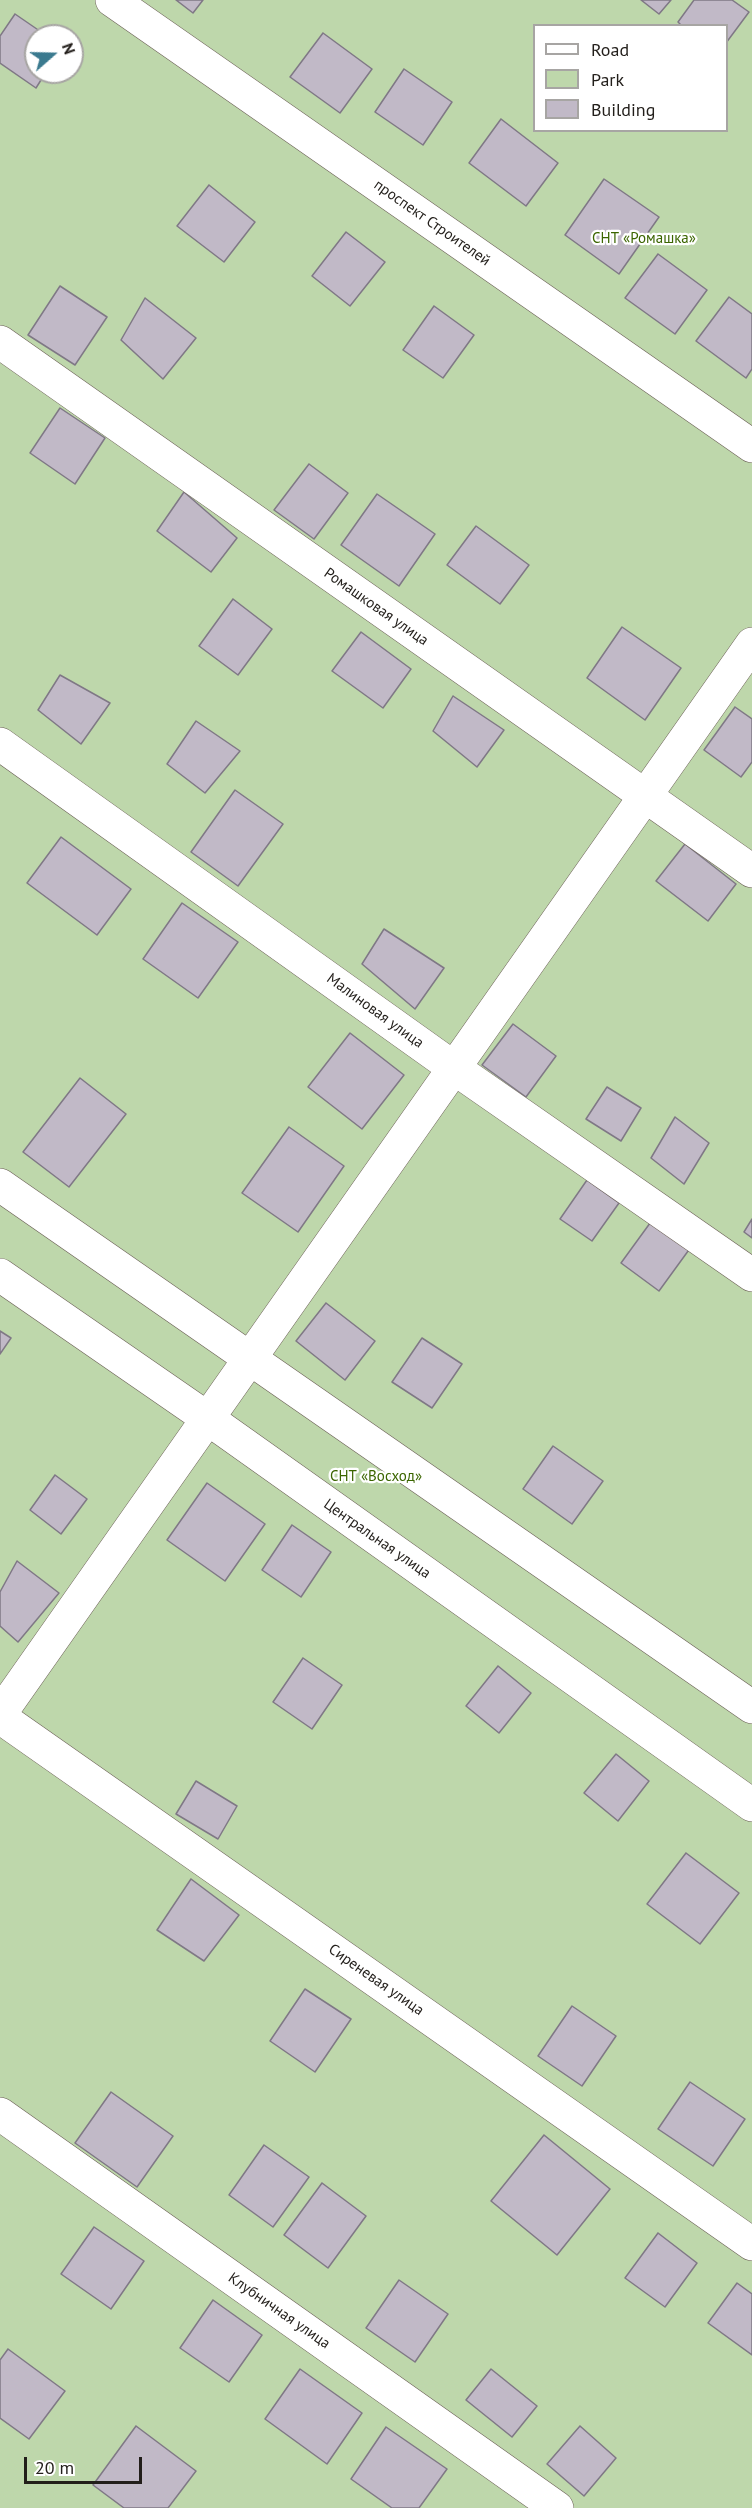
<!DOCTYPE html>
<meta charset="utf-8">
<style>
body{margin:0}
#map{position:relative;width:752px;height:2508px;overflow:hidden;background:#f6e9dd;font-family:"PT Sans",sans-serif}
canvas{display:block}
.legend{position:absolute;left:533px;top:24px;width:195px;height:108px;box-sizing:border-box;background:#fff;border:2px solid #a7a5a3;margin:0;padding:8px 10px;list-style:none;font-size:18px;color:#221e1a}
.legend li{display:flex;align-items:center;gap:12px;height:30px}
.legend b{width:30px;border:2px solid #a7a5a3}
.north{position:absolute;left:24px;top:24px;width:60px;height:60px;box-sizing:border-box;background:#fff;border:2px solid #a7a5a3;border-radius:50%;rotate:70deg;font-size:16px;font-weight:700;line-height:24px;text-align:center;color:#221e1a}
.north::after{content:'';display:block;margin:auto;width:21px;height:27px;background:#3b7a8f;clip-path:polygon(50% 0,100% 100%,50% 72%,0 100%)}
.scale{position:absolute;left:24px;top:2457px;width:118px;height:27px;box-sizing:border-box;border:3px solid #221e1a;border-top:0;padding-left:8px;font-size:18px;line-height:21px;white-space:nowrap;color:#221e1a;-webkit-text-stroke:4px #fff;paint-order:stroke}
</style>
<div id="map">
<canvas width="752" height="2508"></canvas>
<ul class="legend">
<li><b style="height:8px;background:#fff"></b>Road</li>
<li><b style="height:16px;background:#bed7ab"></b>Park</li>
<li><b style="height:16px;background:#c1b9c7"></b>Building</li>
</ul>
<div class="north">N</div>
<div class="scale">20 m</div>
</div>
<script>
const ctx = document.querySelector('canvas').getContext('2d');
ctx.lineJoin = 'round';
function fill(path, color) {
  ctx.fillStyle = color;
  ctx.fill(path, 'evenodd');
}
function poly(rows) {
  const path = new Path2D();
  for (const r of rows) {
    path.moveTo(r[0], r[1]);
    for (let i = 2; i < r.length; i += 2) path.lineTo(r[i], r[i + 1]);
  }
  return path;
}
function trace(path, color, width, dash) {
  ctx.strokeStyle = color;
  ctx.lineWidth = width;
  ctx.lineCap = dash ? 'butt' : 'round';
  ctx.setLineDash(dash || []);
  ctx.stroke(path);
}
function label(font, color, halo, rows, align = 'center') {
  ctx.font = font + ' "PT Sans",sans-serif';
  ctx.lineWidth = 4.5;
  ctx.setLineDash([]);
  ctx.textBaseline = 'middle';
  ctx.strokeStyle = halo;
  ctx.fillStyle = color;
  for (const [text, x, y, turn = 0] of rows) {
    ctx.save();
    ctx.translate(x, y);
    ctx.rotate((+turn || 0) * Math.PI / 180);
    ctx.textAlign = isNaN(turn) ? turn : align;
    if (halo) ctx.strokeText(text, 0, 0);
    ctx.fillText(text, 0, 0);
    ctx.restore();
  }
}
fill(poly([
 [0,0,752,0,752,2508,0,2508],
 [534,26,726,26,726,130,534,130],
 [36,36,72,36,72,72,36,72]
]), '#bed7ab');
const building = poly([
 [176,0,203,0,193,13,176,0],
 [641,0,671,0,659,14,641,0],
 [694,0,732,0,749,12,726,43,726,26,682,26,678,22,694,0],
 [15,14,47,36,36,36,36,72,46,72,36,88,0,63,0,36,15,14],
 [323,33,372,69,340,113,290,77,323,33],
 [404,69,452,102,423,145,375,112,404,69],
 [501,119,558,163,526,206,469,163,501,119],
 [604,179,659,217,619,274,565,235,604,179],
 [209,185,255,222,224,262,177,226,209,185],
 [346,232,385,262,350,306,312,276,346,232],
 [658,254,707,290,675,334,625,298,658,254],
 [60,286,107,317,75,365,28,335,60,286],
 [729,297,752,314,752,369,746,378,696,341,729,297],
 [145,298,196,338,163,379,121,340,145,298],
 [434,306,474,335,443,378,403,350,434,306],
 [60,408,105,438,75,484,30,453,60,408],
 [309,464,348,493,314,539,274,510,309,464],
 [184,492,237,538,211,572,157,531,184,492],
 [377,494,435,534,399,586,341,545,377,494],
 [476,526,529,565,500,604,447,565,476,526],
 [233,599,272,629,238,675,199,646,233,599],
 [622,627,681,668,645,720,587,678,622,627],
 [361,632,411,669,383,708,332,671,361,632],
 [60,675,110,703,81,744,38,710,60,675],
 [453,696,504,730,477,767,433,731,453,696],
 [735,707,752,719,752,762,741,777,704,750,735,707],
 [196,721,240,751,205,793,167,764,196,721],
 [235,790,283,824,238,886,191,852,235,790],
 [61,837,131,889,97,935,27,883,61,837],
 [685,844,736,884,708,921,656,881,685,844],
 [182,903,238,942,198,998,143,959,182,903],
 [384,929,444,968,415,1009,362,964,384,929],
 [513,1024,556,1056,526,1097,482,1065,513,1024],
 [350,1033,404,1075,362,1129,308,1087,350,1033],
 [80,1078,126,1114,69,1187,23,1152,80,1078],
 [607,1087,641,1108,621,1141,586,1119,607,1087],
 [675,1117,709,1143,684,1184,651,1158,675,1117],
 [289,1127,344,1166,298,1232,242,1193,289,1127],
 [587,1180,619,1203,592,1241,560,1219,587,1180],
 [653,1219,691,1247,659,1291,621,1263,653,1219],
 [752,1219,752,1238,744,1232,752,1219],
 [326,1303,375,1341,345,1380,296,1341,326,1303],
 [0,1331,11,1338,0,1354,0,1331],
 [422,1338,462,1364,432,1408,392,1382,422,1338],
 [553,1446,603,1481,572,1524,523,1489,553,1446],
 [55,1475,87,1499,61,1534,30,1510,55,1475],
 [207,1483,265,1524,225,1581,167,1540,207,1483],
 [292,1525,331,1552,301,1597,262,1570,292,1525],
 [17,1561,59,1593,18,1642,0,1626,0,1592,17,1561],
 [303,1658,342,1685,312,1729,273,1702,303,1658],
 [498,1666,531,1693,499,1733,466,1706,498,1666],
 [616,1754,649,1781,618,1821,584,1793,616,1754],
 [196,1781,237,1806,218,1839,176,1814,196,1781],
 [686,1853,739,1893,700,1944,647,1904,686,1853],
 [191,1879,239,1915,204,1961,157,1930,191,1879],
 [305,1989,351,2019,315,2072,270,2041,305,1989],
 [572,2006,616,2036,582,2086,538,2056,572,2006],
 [690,2082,745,2119,713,2166,658,2129,690,2082],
 [111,2092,173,2136,137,2187,75,2143,111,2092],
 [544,2135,610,2189,557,2255,491,2201,544,2135],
 [264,2145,309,2177,273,2227,229,2195,264,2145],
 [322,2183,366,2216,328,2268,284,2235,322,2183],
 [94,2227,144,2261,111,2309,61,2274,94,2227],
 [658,2233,697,2263,665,2307,625,2278,658,2233],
 [399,2280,448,2314,415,2362,366,2328,399,2280],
 [737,2283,752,2294,752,2355,708,2323,737,2283],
 [213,2300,262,2335,229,2382,180,2348,213,2300],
 [8,2349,65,2391,29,2439,0,2418,0,2360,8,2349],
 [300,2369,362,2413,327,2464,265,2419,300,2369],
 [491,2369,537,2406,512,2437,466,2400,491,2369],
 [136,2426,196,2471,168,2508,124,2508,93,2485,136,2426],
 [580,2426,616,2458,584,2496,547,2464,580,2426],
 [386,2427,447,2469,419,2508,392,2508,351,2479,386,2427]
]);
fill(building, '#c1b9c7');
trace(building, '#7f7885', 1.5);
const street = poly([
 [0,342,752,871],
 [0,744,454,1068,752,1275],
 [0,1185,752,1707],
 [0,1275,207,1418,752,1805],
 [0,1714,752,644],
 [0,1717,752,2244],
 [0,2114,557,2508]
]);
const secondary = poly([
 [112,0,752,446]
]);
trace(street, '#6c6157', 34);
trace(secondary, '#6c6157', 34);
trace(street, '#fff', 33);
trace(secondary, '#fff', 33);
label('15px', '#221e1a', '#fff', [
 ["проспект Строителей",432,223,35],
 ["Ромашковая улица",376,607,35],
 ["Малиновая улица",375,1011,36],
 ["Центральная улица",377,1539,35],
 ["Сиреневая улица",376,1980,35],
 ["Клубничная улица",279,2311,35]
]);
label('15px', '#3b6500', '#fff', [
 ["СНТ «Ромашка»",644,239],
 ["СНТ «Восход»",376,1477]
]);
</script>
